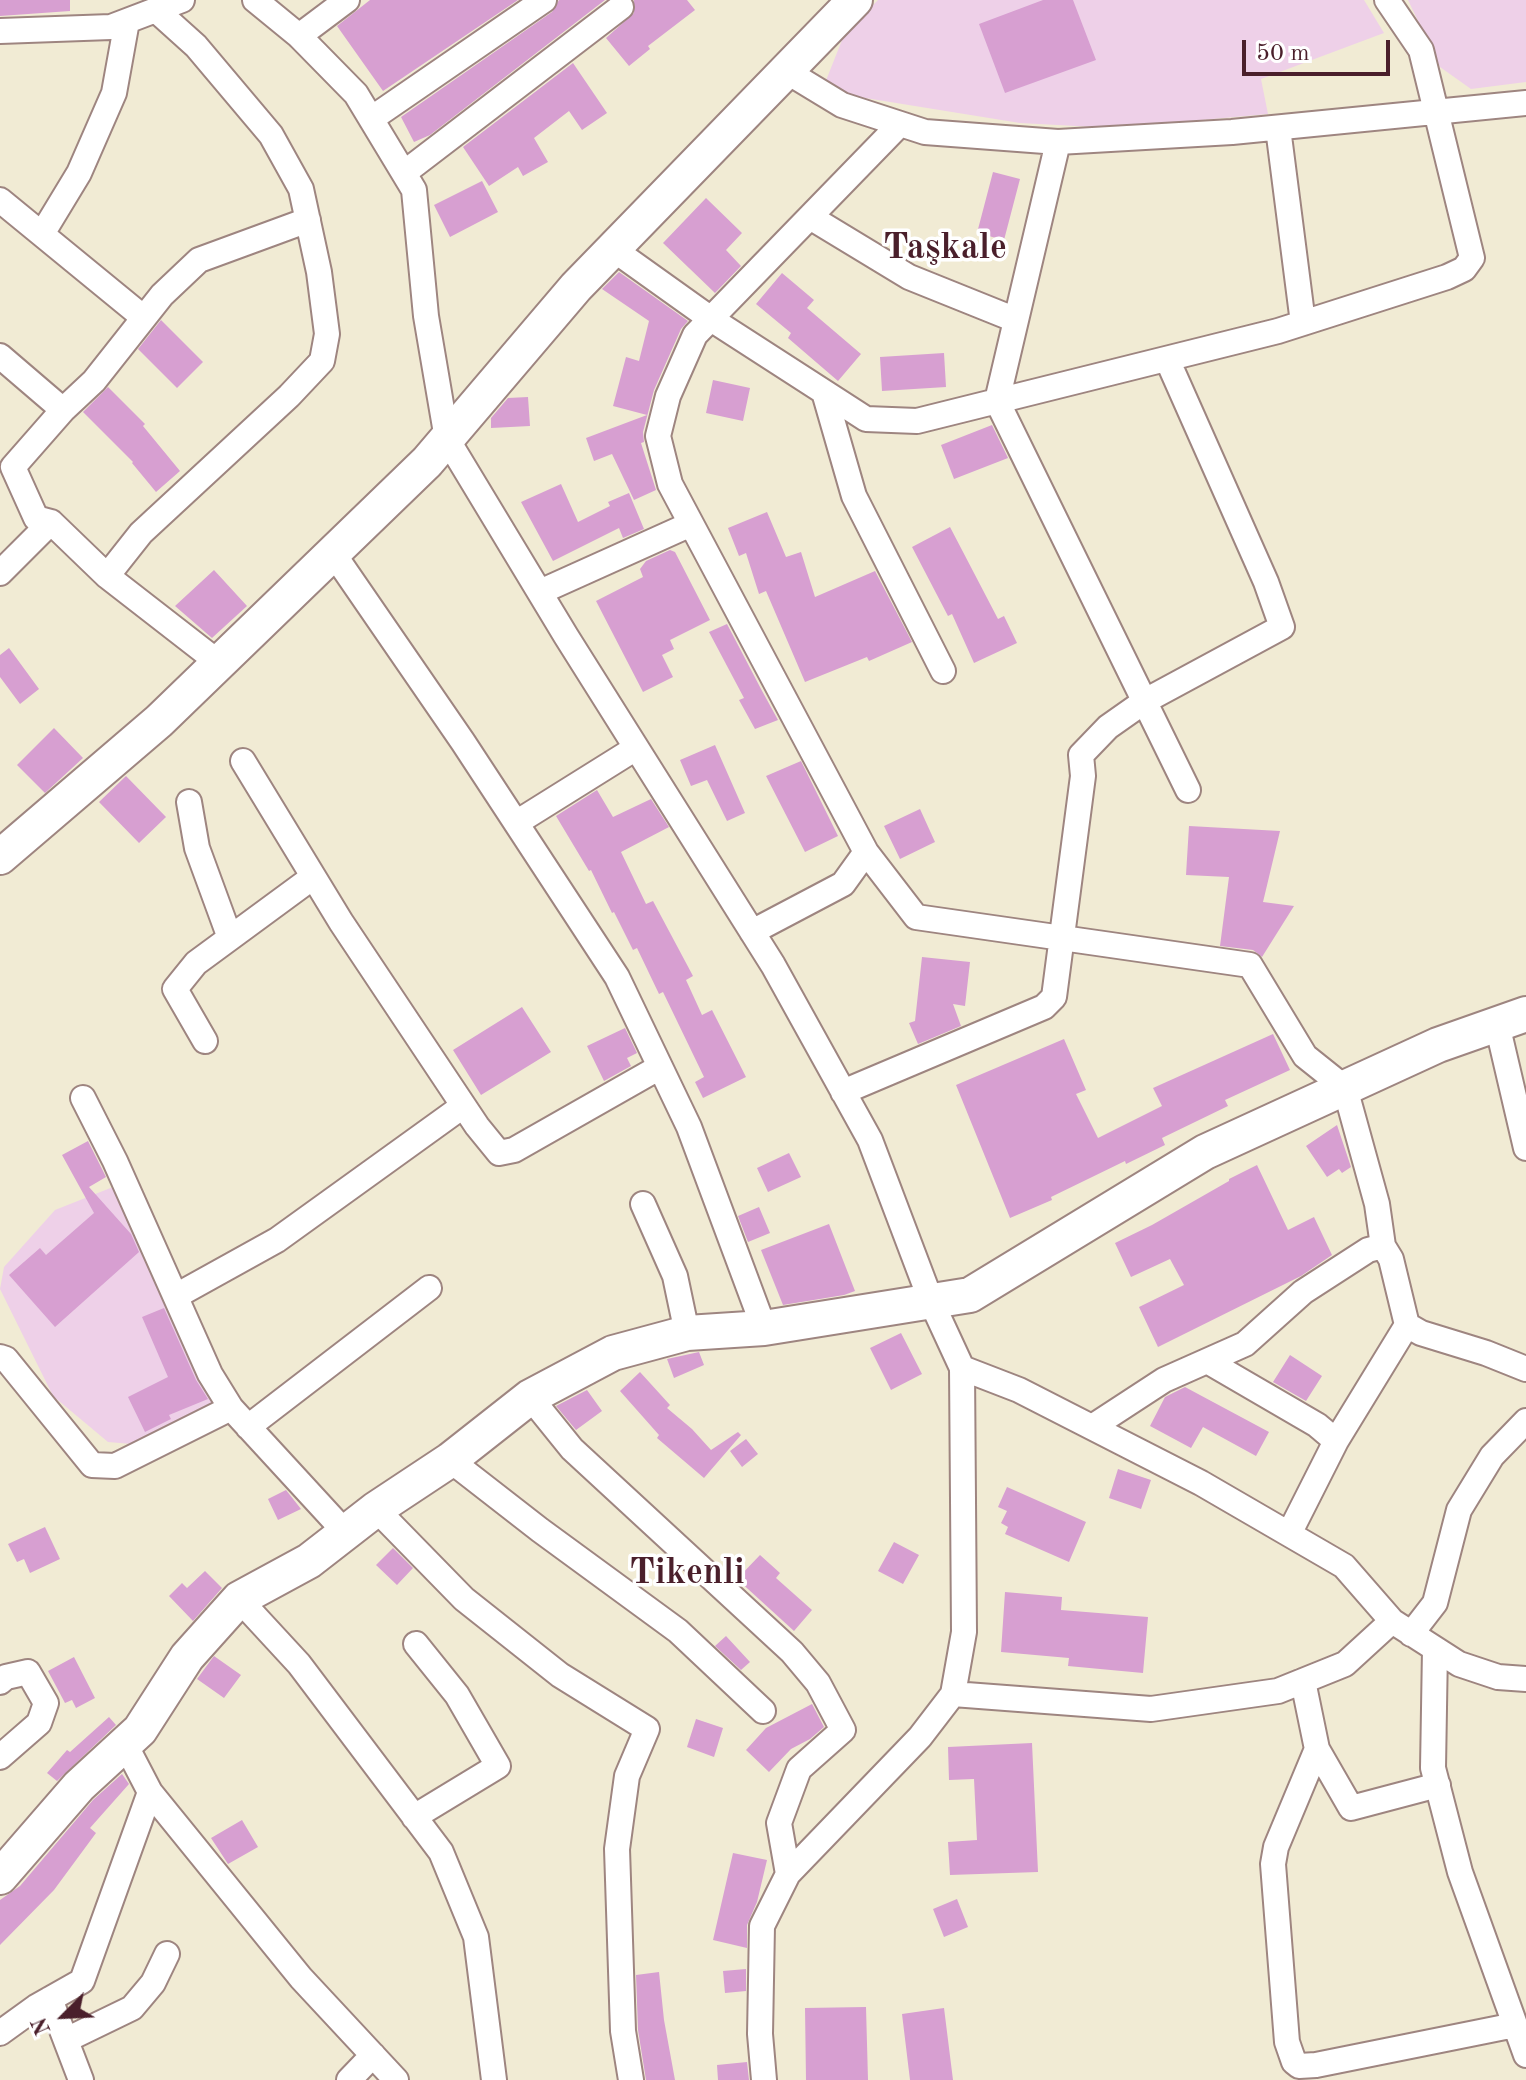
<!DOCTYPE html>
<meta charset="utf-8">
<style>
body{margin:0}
#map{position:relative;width:1526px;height:2080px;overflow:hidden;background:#f1ebd4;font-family:"Old Standard TT",serif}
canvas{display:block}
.north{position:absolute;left:24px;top:1976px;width:80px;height:80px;-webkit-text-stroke:6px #fff;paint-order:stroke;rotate:246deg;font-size:22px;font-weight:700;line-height:32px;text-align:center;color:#4a1f2b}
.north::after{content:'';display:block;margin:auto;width:28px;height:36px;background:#4a1f2b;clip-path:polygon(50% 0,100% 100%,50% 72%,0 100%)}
.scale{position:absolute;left:1242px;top:40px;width:148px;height:36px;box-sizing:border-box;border:4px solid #4a1f2b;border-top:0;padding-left:10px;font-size:24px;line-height:28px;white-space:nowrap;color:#4a1f2b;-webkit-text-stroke:6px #fff;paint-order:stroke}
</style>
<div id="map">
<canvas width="1526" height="2080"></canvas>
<div class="north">N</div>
<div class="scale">50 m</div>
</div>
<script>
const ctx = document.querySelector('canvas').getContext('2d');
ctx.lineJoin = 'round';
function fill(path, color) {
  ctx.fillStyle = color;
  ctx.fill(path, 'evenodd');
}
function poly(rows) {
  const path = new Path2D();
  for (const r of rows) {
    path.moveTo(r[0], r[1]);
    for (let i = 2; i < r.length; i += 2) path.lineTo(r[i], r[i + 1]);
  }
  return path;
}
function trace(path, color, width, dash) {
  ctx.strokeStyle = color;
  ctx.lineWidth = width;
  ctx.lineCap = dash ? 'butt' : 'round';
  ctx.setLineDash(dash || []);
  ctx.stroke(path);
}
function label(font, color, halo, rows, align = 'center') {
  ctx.font = font + ' "Old Standard TT",serif';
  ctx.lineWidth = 7;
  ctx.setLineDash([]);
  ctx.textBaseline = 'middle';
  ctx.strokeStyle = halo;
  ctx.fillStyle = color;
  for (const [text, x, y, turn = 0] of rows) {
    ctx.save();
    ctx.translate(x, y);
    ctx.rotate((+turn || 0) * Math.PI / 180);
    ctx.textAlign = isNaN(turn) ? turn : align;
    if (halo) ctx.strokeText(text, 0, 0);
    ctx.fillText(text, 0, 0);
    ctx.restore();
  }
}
fill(poly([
 [878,0,1364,0,1384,33,1261,79,1268,114,1114,128,1020,123,853,96,825,83,844,35],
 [1408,0,1526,0,1526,82,1471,89,1440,67],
 [118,1185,215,1403,132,1444,108,1442,53,1396,0,1289,4,1267,55,1210]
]), '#eed0e8');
fill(poly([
 [0,0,70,0,70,11,0,16],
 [370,0,518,0,383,91,337,26],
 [559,0,605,0,430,135,414,142,401,117,552,12],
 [634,0,687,0,695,10,648,46,650,49,629,66,606,38,634,13],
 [1043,0,1073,0,1096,60,1005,93,979,24],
 [573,63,607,113,582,130,569,111,534,138,548,162,523,176,518,167,489,186,463,147],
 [993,172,1020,179,1004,240,977,233],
 [482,181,498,212,450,237,434,205],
 [706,198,742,233,726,250,741,266,715,293,663,243],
 [619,272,688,321,681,329,654,390,643,432,644,442,641,443,656,490,634,500,612,454,594,461,586,438,647,415,613,406,626,357,639,361,649,321,602,289],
 [782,273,814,300,807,308,861,354,838,381,788,338,791,333,756,304],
 [161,320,203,362,177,388,138,349],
 [944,353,946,387,882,391,880,357],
 [713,380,750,388,743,421,706,413],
 [108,387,145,424,143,426,180,471,156,492,132,463,133,462,83,412],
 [528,397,530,426,491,428,491,418,508,398],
 [992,425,1008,458,954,479,941,445],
 [561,484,578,522,610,506,608,502,629,493,644,529,623,538,619,528,553,561,521,502],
 [767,512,786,557,801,552,815,597,875,571,912,642,869,661,867,657,805,682,766,591,759,594,746,553,739,556,728,528],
 [950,527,998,619,1004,616,1017,643,974,663,952,614,948,616,912,547],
 [670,550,675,552,710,620,670,640,674,649,662,655,673,677,643,692,596,601,643,577,640,569,646,561],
 [214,570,247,606,212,638,175,606],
 [727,624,761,689,778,720,755,729,739,700,744,698,709,632],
 [9,648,39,689,20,704,0,677,0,655],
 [54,728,83,758,45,793,17,765],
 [715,745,745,813,727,821,707,780,691,786,680,760],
 [801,761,838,836,805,852,766,776],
 [126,776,166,817,139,843,99,802],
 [597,790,613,817,651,799,669,827,621,852,646,904,653,901,693,976,686,980,702,1015,712,1010,746,1077,703,1098,695,1082,704,1077,663,992,659,994,637,948,633,950,614,912,612,913,591,870,589,871,556,816],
 [920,809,935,842,900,859,884,826],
 [1189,826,1280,831,1263,902,1294,906,1262,957,1253,950,1220,946,1229,877,1186,875],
 [922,957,970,962,965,1006,953,1004,961,1026,918,1044,909,1023,915,1021],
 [522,1007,551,1052,481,1095,453,1050],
 [625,1028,637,1053,627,1058,631,1066,604,1081,587,1046],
 [1273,1034,1290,1070,1225,1100,1228,1106,1162,1138,1165,1145,1126,1164,1125,1161,1051,1197,1052,1200,1010,1218,956,1085,1064,1039,1086,1090,1076,1094,1098,1138,1162,1106,1153,1088],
 [1337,1125,1351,1167,1342,1173,1339,1169,1327,1177,1306,1146],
 [88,1141,106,1177,89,1187,131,1234,139,1252,55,1327,9,1275,40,1248,46,1255,94,1213,62,1155],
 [789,1153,801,1177,768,1192,757,1168],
 [1257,1165,1288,1230,1314,1217,1332,1255,1301,1276,1158,1347,1139,1307,1184,1285,1170,1259,1131,1277,1115,1243,1152,1225,1229,1181,1229,1179],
 [759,1207,770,1233,748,1242,738,1216],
 [829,1224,855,1291,844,1295,783,1305,761,1250],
 [164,1308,196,1380,208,1399,169,1415,171,1419,145,1432,128,1397,168,1377,142,1317],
 [901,1333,922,1374,891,1390,870,1348],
 [699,1352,704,1365,674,1378,667,1359],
 [1290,1355,1322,1376,1306,1401,1273,1382],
 [640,1372,670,1405,667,1408,692,1429,711,1450,738,1432,741,1435,704,1478,657,1438,659,1435,620,1391],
 [1185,1387,1269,1432,1256,1456,1203,1427,1191,1448,1150,1426,1165,1397],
 [587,1390,602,1411,576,1430,556,1406],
 [746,1439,758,1454,742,1467,730,1451],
 [1118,1469,1151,1480,1141,1509,1109,1498],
 [1007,1487,1086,1522,1069,1562,1005,1534,1008,1527,1001,1523,1007,1511,998,1507],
 [286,1490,301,1509,278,1520,268,1499],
 [45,1527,60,1559,30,1573,24,1559,17,1562,8,1544],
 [894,1542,919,1555,903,1584,878,1571],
 [393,1548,413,1568,397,1585,376,1565],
 [760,1555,780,1573,776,1578,812,1610,794,1631,737,1579],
 [205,1571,222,1588,193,1621,169,1596,182,1583,187,1588],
 [1005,1592,1062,1597,1061,1610,1148,1617,1143,1673,1068,1666,1069,1658,1001,1652],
 [726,1636,750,1662,741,1670,715,1646],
 [214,1656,241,1675,224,1698,197,1679],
 [74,1657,95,1698,76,1708,72,1700,65,1703,48,1671],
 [812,1704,824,1727,810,1739,791,1749,769,1772,746,1750,766,1728],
 [109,1717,116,1725,57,1781,47,1773,67,1750,70,1752],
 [696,1719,723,1728,714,1757,687,1747],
 [1032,1743,1038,1872,950,1875,948,1842,977,1840,974,1779,949,1780,948,1747],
 [122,1774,129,1784,90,1828,96,1833,54,1890,0,1945,0,1900,20,1886,93,1800],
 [242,1820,258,1847,228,1864,211,1838],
 [733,1853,767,1860,757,1902,747,1925,747,1948,713,1940],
 [957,1899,968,1927,944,1937,933,1909],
 [746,1969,746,1991,725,1993,723,1971],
 [659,1972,664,2020,675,2080,646,2080,638,2030,636,1975],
 [866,2007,868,2080,806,2080,805,2008],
 [944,2008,953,2080,910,2080,902,2014],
 [747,2062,749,2080,718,2080,717,2065]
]), '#d79fd1');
const street = poly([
 [255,0,299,36,356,94,414,190,426,316,447,439,566,636,773,965,870,1140,931,1301,962,1368,964,1632,953,1694,920,1737,788,1874,762,1926,760,2034,764,2080],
 [0,31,111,27,182,0],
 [299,36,347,0],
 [786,71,842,105,925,132,1058,142,1232,132,1526,103],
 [371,119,544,0],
 [1278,128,1303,323],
 [1058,142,997,401,1188,790],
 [404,173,621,7],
 [0,200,144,318],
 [810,217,909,277,1016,320],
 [42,234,79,173,114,93,127,21],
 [613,249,711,319,866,419,917,421,1278,331,1447,277,1464,269,1472,258,1421,50,1387,0],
 [0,356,63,410],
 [824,392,854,496,943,671],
 [51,522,36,518,13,467,63,410,94,381,162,295,199,260,308,220],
 [333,553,463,742,617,977,689,1127,764,1328],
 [0,573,51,522,107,576,219,663],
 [107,576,141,533,289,396,322,361,327,334,319,272,301,189,271,135,196,46,156,10],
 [540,592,691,524],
 [243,761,341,922,477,1126,499,1153,514,1150,660,1067],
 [189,802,197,848,230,938],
 [516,823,636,748],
 [866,852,916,917,1250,965,1305,1056,1345,1088,1377,1204,1383,1246,1391,1259,1407,1325,1421,1333,1486,1353,1526,1369],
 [752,932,843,884,866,852,670,484,658,436,668,396,695,335,900,124],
 [1497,1024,1526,1148],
 [205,1041,175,989,196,963,313,877],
 [843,1092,1044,1007,1054,997,1083,776,1081,755,1108,727,1145,701,1282,627,1266,582,1167,359],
 [83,1098,115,1161,210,1374,231,1408,345,1532],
 [643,1204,675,1276,687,1333],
 [176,1296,277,1240,463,1106],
 [0,1357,6,1359,92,1465,115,1466,231,1408],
 [1207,1361,1317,1425,1336,1441],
 [962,1368,1019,1390,1201,1483,1344,1566,1392,1621,1459,1664,1498,1677,1526,1679],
 [530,1397,572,1449,792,1652,818,1683,843,1730,799,1769,779,1823,788,1874],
 [248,1427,429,1288],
 [1092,1427,1164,1380,1245,1344,1303,1292,1368,1250,1383,1246],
 [450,1460,540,1530,678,1631,763,1711],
 [376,1509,464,1599,560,1675,647,1729,627,1776,617,1849,623,2031,631,2080],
 [1289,1534,1336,1441,1407,1325],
 [239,1599,299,1664,441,1852,476,1937,494,2080],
 [1411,1634,1435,1603,1459,1510,1492,1456,1526,1421],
 [1435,1649,1433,1768,1460,1872,1526,2055],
 [1303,1681,1317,1749,1351,1808,1438,1785],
 [0,1682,6,1677,28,1672,46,1703,39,1723,0,1757],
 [953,1694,1151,1709,1278,1691,1345,1664,1392,1621],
 [125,1744,150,1792,301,1978,396,2080],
 [1317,1749,1276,1847,1273,1864,1287,2042,1294,2062,1299,2066,1316,2065,1515,2025],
 [414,1817,498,1766,457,1695,416,1644],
 [50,1999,81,2080],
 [0,2033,36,2007,82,1981,150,1792],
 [66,2040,132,2008,153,1983,167,1954],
 [349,2080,373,2055]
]);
const secondary = poly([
 [0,857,159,721,427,462,576,287,855,0],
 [0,1877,79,1786,140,1730,187,1657,239,1599,309,1561,376,1509,450,1460,530,1397,613,1353,687,1333,764,1328,970,1295,1205,1152,1438,1045,1526,1014]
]);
trace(street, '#9e8580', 28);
trace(secondary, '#9e8580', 38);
trace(street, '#fff', 24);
trace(secondary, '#fff', 34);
label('bold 36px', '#4a1f2b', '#fff', [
 ["Taşkale",945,249],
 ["Tikenli",687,1574]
]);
</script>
